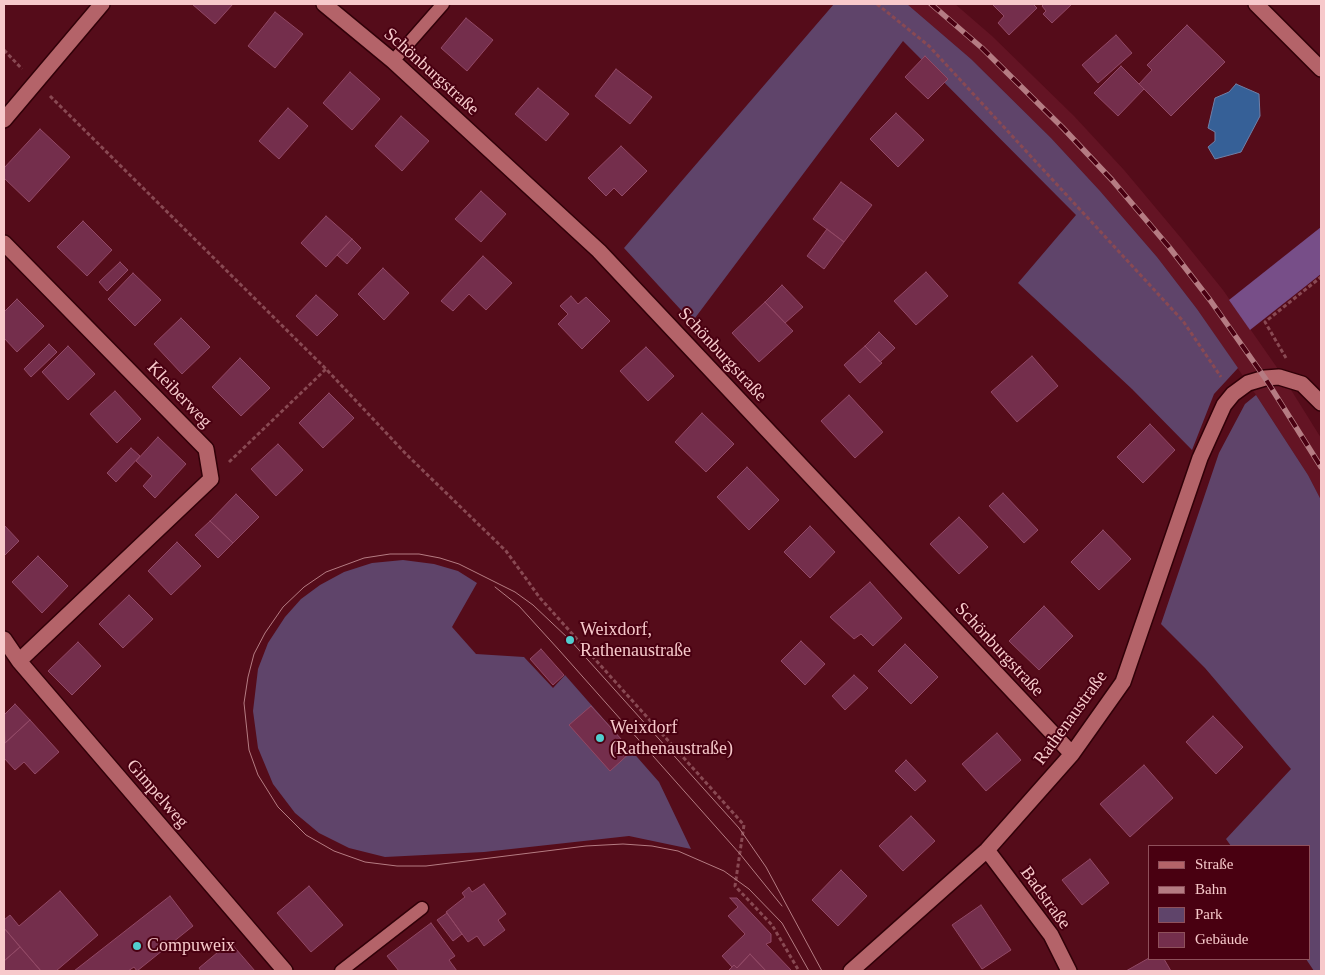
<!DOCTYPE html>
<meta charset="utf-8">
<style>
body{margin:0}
#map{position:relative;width:1325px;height:975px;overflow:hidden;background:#550c1a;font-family:Georgia,serif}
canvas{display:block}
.frame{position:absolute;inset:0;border:5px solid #f7c9cb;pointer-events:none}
.legend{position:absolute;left:1148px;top:845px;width:162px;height:115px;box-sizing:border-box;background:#490011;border:1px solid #8f505b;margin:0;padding:6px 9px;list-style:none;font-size:15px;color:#f7c9cb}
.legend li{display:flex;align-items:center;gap:10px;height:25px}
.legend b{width:25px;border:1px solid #8f505b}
</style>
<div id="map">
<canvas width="1325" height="975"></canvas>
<div class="frame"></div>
<ul class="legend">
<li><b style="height:6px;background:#b46369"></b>Straße</li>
<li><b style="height:6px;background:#b57c83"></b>Bahn</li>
<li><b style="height:14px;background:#5f446a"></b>Park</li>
<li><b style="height:14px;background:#742e4c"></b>Gebäude</li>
</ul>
</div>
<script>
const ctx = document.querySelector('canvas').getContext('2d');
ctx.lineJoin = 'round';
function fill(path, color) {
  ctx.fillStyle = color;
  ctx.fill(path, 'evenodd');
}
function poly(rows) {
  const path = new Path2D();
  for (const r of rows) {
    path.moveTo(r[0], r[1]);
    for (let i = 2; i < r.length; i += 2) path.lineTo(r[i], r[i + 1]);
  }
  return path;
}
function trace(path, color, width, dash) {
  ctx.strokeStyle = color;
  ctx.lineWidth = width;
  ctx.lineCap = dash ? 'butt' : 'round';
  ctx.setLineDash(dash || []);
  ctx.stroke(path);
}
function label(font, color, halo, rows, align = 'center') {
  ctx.font = font + ' Georgia,serif';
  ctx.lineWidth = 4;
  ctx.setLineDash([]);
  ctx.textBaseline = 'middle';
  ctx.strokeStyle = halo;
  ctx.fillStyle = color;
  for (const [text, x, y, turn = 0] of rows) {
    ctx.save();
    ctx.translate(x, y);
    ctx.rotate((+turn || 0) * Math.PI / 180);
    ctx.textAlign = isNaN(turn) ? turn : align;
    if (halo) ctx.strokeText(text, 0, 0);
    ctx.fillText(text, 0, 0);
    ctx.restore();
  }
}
fill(poly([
 [907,4,955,4,992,36,1074,116,1124,170,1181,238,1223,290,1278,369,1321,438,1321,500,1308,475,1256,395,1197,309,1157,257,1100,191,1051,138,971,59]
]), '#641424');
fill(poly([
 [834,4,907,4,971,59,1051,138,1100,191,1157,257,1197,309,1238,368,1214,394,1192,450,1132,389,1018,283,1076,215,903,41,692,322,624,248],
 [1256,395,1308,475,1321,500,1321,971,1314,971,1306,959,1309,959,1309,846,1231,846,1226,839,1291,769,1205,668,1161,624,1219,453,1245,404],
 [403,560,434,564,458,571,477,583,452,627,476,654,524,657,553,688,565,675,659,782,691,849,629,836,484,852,385,857,349,848,319,833,295,813,273,784,258,748,253,711,258,669,268,643,285,617,301,599,320,585,344,572,372,563]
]), '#5f446a');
fill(poly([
 [1321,227,1321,274,1250,330,1229,300]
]), '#774e88');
const water = poly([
 [1236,84,1259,94,1260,116,1241,152,1215,159,1208,147,1215,141,1215,132,1208,128,1215,98,1229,92,1236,84]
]);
fill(water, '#366097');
trace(water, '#7080a7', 1);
const building = poly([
 [192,4,233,4,215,24,192,4],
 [992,4,1033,4,1037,8,1009,35,998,23,1004,16,992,4],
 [1044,4,1072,4,1052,23,1043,14,1046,11,1042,6,1044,4],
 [275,12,303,34,275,68,248,46,275,12],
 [466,18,493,40,467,71,441,48,466,18],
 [1187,25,1225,62,1171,116,1139,84,1152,70,1147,65,1187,25],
 [1116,35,1132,53,1098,83,1082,65,1116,35],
 [925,56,948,79,928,99,905,77,925,56],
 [1121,66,1144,89,1118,116,1094,93,1121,66],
 [616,69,652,97,630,124,595,96,616,69],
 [350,72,380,99,352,130,323,103,350,72],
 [538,88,569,114,546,141,515,114,538,88],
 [288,108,308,126,279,159,259,141,288,108],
 [896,113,924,140,898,167,870,139,896,113],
 [401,116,429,141,402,171,375,146,401,116],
 [40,129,70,157,29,202,4,178,4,168,40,129],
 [621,146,647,171,622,196,614,188,606,196,588,178,621,146],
 [841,182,872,205,844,242,813,219,841,182],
 [481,191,506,214,481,242,455,219,481,191],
 [326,216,352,239,326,267,301,243,326,216],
 [83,221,112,250,87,276,57,247,83,221],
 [827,229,844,242,824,269,807,256,827,229],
 [352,239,361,248,347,264,337,255,352,239],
 [483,256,512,283,486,310,469,294,453,311,441,301,483,256],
 [120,262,128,270,107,291,99,282,120,262],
 [383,268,409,293,384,320,358,294,383,268],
 [926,272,948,296,916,325,894,301,926,272],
 [133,273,161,300,135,326,108,299,133,273],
 [782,285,803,307,785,323,765,302,782,285],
 [316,295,338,315,317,336,296,316,316,295],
 [571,296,578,304,586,297,610,321,582,349,558,324,568,314,560,306,571,296],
 [17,299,44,326,17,352,4,338,4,312,17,299],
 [765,302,793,331,759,362,732,333,765,302],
 [181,318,210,347,182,374,154,344,181,318],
 [879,332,895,348,880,362,865,346,879,332],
 [49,344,57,352,31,377,24,369,49,344],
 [68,346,95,374,68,400,42,372,68,346],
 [865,346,882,363,860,383,844,365,865,346],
 [646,347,674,376,648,401,620,371,646,347],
 [1032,356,1058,386,1017,422,991,392,1032,356],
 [240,358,270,388,241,416,212,387,240,358],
 [115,391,141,419,117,443,90,414,115,391],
 [329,393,354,418,323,448,299,423,329,393],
 [849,395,883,432,855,458,821,421,849,395],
 [702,413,734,444,706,472,675,442,702,413],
 [1150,424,1175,450,1143,483,1117,457,1150,424],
 [158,437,186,464,155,498,143,486,152,476,136,461,158,437],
 [278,444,303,470,276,496,251,469,278,444],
 [131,448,140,456,116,482,107,473,131,448],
 [747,467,779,500,749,530,717,497,747,467],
 [1003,493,1038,530,1024,543,989,506,1003,493],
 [236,494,259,517,233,543,210,521,236,494],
 [959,517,988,547,959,574,930,544,959,517],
 [210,521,233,543,218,558,195,535,210,521],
 [4,525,19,541,4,556,4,525],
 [810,526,835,552,810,578,784,552,810,526],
 [1103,530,1131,559,1099,590,1071,562,1103,530],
 [177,542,201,566,171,595,148,571,177,542],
 [38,556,68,586,42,613,12,582,38,556],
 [870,582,902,618,873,646,861,634,854,639,830,617,870,582],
 [129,595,153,619,123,648,99,624,129,595],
 [1044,606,1073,636,1039,670,1009,641,1044,606],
 [801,641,825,664,805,685,781,661,801,641],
 [78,642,101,666,72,695,48,671,78,642],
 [905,644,938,677,911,704,878,671,905,644],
 [541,649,564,675,553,685,530,659,541,649],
 [854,675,868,688,845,710,832,696,854,675],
 [15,704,30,720,5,743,4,715,15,704],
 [591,706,632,751,610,771,569,725,591,706],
 [1213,716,1243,747,1216,774,1186,742,1213,716],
 [30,720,59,752,35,774,24,762,15,770,4,758,4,744,30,720],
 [997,733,1021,760,986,791,962,764,997,733],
 [906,760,926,781,915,791,895,771,906,760],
 [1144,765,1173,798,1130,837,1100,804,1144,765],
 [911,816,935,841,903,871,879,846,911,816],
 [1090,859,1109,883,1082,905,1062,880,1090,859],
 [841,870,867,896,838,926,812,900,841,870],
 [484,884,506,914,498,920,505,930,484,946,477,936,468,942,446,912,465,897,462,893,469,887,472,892,484,884],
 [309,886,343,925,311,952,277,913,309,886],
 [60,891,98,935,56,971,41,971,4,928,4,920,10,915,19,926,60,891],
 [170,896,193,926,137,971,134,967,128,971,74,971,170,896],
 [730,898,737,898,771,934,771,942,766,944,792,971,766,971,750,954,737,968,734,965,732,967,722,956,745,934,728,916,738,907,730,898],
 [981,905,1011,950,982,969,952,925,981,905],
 [447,913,462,934,453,941,437,920,447,913],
 [431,923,455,956,449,960,457,971,399,971,387,956,431,923],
 [4,928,20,947,4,961,4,928],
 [230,942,255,971,201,971,199,968,230,942],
 [20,947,41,971,4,971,4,961,20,947],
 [750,954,766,971,728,971,734,965,737,968,750,954],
 [1149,958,1164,959,1171,971,1126,971,1149,958]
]);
fill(building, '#742e4c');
trace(building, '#924966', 1);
const lane = poly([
 [393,61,443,4],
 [341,971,422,908]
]);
const street = poly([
 [324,4,393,61,599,251,1072,754],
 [1256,4,1321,69],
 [4,120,102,4],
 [4,243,206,449,211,479,19,661],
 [4,639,19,661,285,971],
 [987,850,1051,935,1069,971],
 [851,971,987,850,1072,754,1123,682,1200,458,1224,405,1233,394,1248,383,1265,378,1279,377,1302,384,1321,403]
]);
trace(lane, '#310008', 15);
trace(street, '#310008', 18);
trace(poly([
 [877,4,929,46,1183,321,1221,377],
 [4,50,22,69],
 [50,96,326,369,406,454,506,551,540,598,744,825,735,886,772,925,799,971],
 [1286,358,1265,322,1321,277],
 [229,462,326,369]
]), '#894953', 3, [4, 2.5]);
trace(lane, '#b46369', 12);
trace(street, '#b46369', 15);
trace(poly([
 [495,587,519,606,559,650,740,854,782,906],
 [809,971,782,923,749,889,724,871,678,851,652,846,623,844,586,846,426,866,397,866,365,862,334,851,306,835,278,807,258,775,249,750,244,703,248,677,254,654,265,633,283,607,304,587,326,572,364,558,390,554,419,554,440,558,459,564,515,592,533,605,570,640,739,828,766,867,822,971]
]), '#b57c83', 1);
const rail = poly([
 [931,4,982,48,1062,127,1112,180,1169,247,1210,300,1265,378,1321,467]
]);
trace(rail, '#b57c83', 5.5);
trace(rail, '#490011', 4, [11]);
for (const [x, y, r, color] of [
 [570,640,5,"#52cdce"],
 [600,738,5,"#52cdce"],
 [137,946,5,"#52cdce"]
]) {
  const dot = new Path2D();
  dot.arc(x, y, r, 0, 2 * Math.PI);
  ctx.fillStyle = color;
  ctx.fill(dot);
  trace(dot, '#490011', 2);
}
label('18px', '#f7c9cb', '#490011', [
 ["Schönburgstraße",431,72,42],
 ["Schönburgstraße",722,355,47],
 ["Kleiberweg",179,395,46],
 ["Schönburgstraße",999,650,47],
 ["Rathenaustraße",1071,718,-54],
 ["Gimpelweg",157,794,49],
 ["Badstraße",1045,898,54]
]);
label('18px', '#f7c9cb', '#490011', [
 ["Weixdorf,",580,630],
 ["Rathenaustraße",580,651],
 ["Weixdorf",610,728],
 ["(Rathenaustraße)",610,749],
 ["Compuweix",147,946]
], 'left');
</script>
